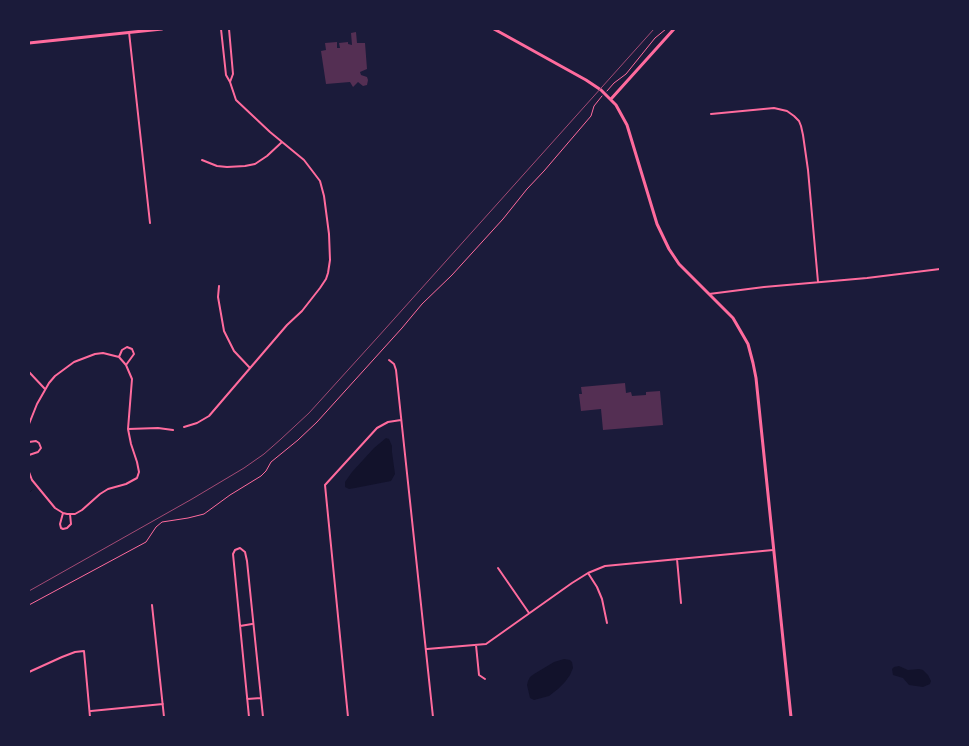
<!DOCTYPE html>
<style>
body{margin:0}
#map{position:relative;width:969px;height:746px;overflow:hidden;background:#1b1b3a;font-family:Montserrat,sans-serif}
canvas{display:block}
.frame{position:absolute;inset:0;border:30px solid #1b1b3a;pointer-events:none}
</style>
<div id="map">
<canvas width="969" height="746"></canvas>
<div class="frame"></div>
</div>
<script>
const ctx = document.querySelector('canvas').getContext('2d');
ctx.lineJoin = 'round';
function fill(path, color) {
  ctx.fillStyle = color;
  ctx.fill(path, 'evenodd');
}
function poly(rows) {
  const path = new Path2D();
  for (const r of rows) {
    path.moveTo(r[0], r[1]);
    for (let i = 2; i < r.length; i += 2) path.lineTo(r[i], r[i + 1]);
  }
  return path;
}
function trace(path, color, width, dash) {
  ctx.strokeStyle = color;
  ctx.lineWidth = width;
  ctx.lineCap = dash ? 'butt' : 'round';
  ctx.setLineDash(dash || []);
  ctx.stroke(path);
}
fill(poly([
 [386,438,389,439,392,446,392,452,395,474,391,481,355,488,349,489,345,487,345,482,352,472,374,448],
 [564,659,570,660,572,662,573,668,570,675,565,682,558,689,549,696,534,700,530,698,527,685,528,681,530,677,534,674,554,662],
 [899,666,908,670,919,669,923,670,928,675,931,681,930,684,923,687,909,685,903,678,893,675,892,669,894,667]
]), '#12122b');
trace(poly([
 [29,493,32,490]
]), '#12122b', 1);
fill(poly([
 [356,32,357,43,365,43,367,69,360,72,361,75,367,77,368,80,367,85,363,86,358,82,353,87,350,82,326,84,321,51,326,50,325,43,337,42,337,48,340,48,339,43,348,42,348,44,352,45,351,33],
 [625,383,626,393,631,392,632,396,646,395,646,392,660,391,663,425,603,430,601,409,581,411,579,394,582,394,581,387]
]), '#542f53');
trace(poly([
 [607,91,614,83,626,74,655,38,666,29],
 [29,605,146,542,156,527,162,522,188,518,204,514,230,495,261,476,266,471,271,462,298,440,317,422,402,328,422,304,452,275,503,219,527,189,544,171,591,116,594,106,602,96]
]), '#ff6b9d', 1);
trace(poly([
 [229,29,233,74,230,82],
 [129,32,150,223],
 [711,114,774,108,787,111,794,116,799,121,801,126,803,135,808,170,818,282],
 [202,160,217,166,227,167,245,166,255,164,267,156,282,142],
 [219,286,218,297,224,331,234,351,250,368],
 [709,294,764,287,867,278,940,269],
 [119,357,122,350,127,347,132,349,134,354,126,365],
 [389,360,394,364,396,370,433,717],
 [29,372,45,389],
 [29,424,37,404,49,383,55,376,74,362,95,354,103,353,119,357,126,365,132,379,128,429,131,444,137,462,139,472,137,478,126,484,108,489,100,494,82,510,75,514,67,514,63,513,55,508,32,480,29,472],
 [184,427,197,423,209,416,287,325,302,311,320,288,326,279,328,273,330,260,329,234,324,196,320,181,304,160,270,132,236,100,230,82,226,75,221,29],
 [128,429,158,428,173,430],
 [29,442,36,441,39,443,41,448,38,452,29,455],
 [63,513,60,524,61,528,63,529,67,528,71,524,70,514],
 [677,559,681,603],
 [498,568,529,613],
 [588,573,597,587,602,599,607,623],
 [152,605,164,717],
 [240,626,252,624],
 [476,645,479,675,485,679],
 [427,649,486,644,572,583,588,573,605,566,773,550],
 [29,672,62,657,75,652,84,651,90,717],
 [247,699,261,698],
 [91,711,163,704],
 [249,717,233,554,235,550,240,548,245,552,247,561,263,717],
 [348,717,325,485,377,428,388,422,401,420]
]), '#ff6b9d', 2);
trace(poly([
 [494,29,586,80,601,90,616,105,627,125,657,224,669,249,679,264,733,318,748,344,753,363,756,378,791,717],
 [29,43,162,29],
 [611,99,674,29]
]), '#ff6b9d', 3);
trace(poly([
 [29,591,192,499,244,468,264,454,281,439,309,413,377,338,654,29]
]), '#a44b75', 1);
</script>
